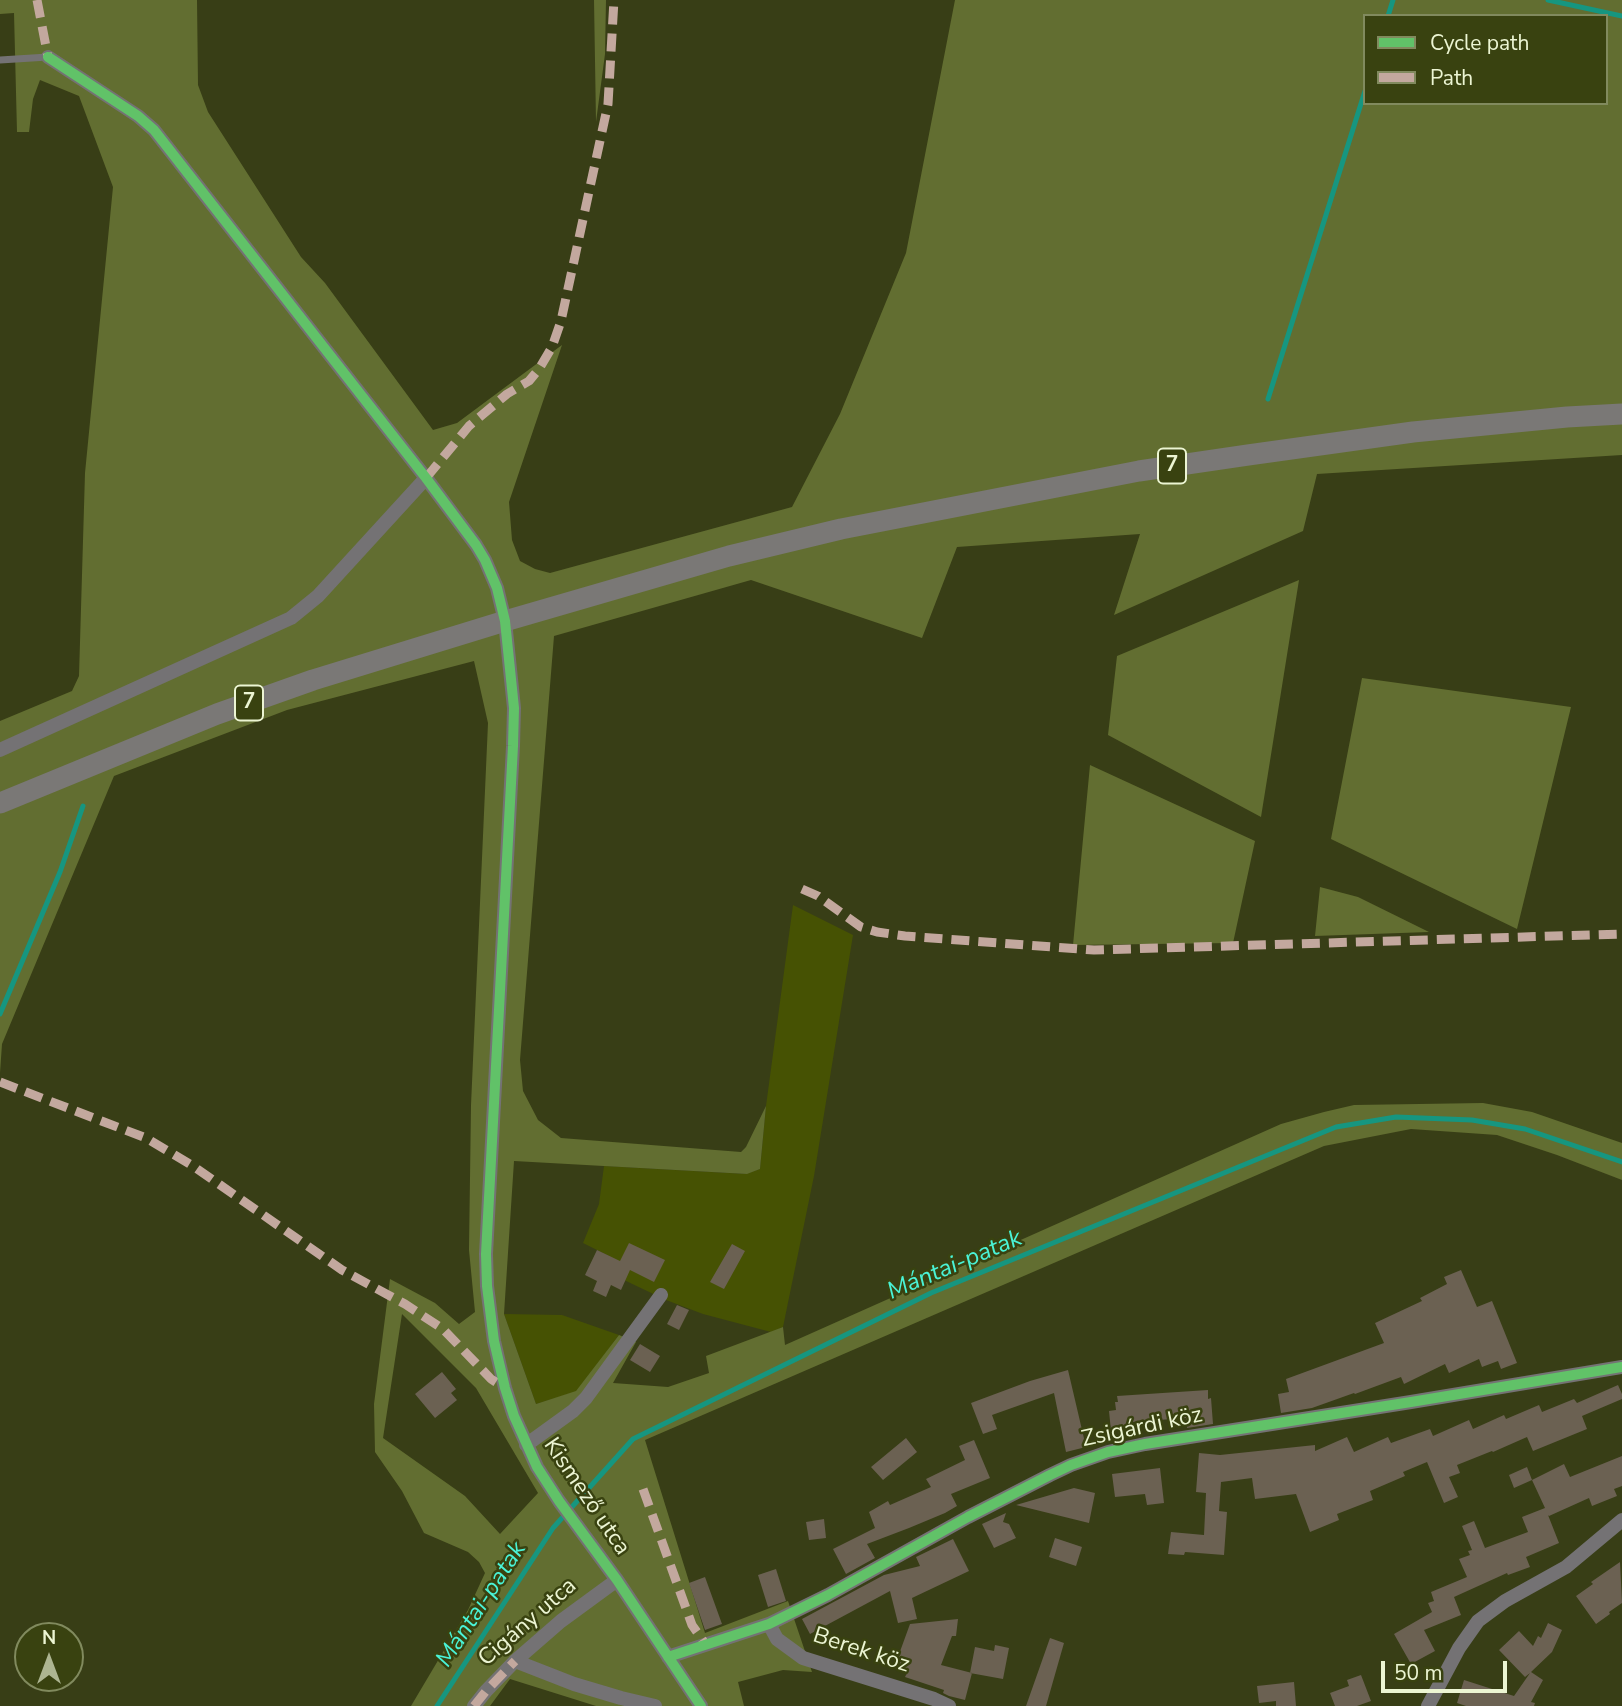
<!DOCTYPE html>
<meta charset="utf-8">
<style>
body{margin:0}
#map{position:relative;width:1622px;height:1706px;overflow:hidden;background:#383e16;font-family:"Nunito Sans",sans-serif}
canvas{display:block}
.legend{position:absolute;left:1363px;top:14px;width:245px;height:91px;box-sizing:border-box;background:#394210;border:2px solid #818a5e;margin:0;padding:9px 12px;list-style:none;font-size:21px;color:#ecf5d3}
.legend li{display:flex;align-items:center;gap:14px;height:35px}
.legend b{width:35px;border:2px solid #818a5e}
.north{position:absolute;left:14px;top:1622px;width:70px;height:70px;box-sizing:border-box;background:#394210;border:2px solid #818a5e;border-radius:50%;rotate:0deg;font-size:19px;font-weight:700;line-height:28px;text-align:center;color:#ecf5d3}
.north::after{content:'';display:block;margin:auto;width:24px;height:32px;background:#adb591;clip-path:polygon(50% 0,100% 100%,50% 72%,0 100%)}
.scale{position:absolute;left:1381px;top:1661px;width:126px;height:32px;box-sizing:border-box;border:4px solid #ecf5d3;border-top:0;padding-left:9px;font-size:21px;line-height:24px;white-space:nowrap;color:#ecf5d3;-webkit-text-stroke:5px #394210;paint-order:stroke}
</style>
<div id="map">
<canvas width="1622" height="1706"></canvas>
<ul class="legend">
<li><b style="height:9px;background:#61c268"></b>Cycle path</li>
<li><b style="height:9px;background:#c3a89e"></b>Path</li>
</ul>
<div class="north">N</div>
<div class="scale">50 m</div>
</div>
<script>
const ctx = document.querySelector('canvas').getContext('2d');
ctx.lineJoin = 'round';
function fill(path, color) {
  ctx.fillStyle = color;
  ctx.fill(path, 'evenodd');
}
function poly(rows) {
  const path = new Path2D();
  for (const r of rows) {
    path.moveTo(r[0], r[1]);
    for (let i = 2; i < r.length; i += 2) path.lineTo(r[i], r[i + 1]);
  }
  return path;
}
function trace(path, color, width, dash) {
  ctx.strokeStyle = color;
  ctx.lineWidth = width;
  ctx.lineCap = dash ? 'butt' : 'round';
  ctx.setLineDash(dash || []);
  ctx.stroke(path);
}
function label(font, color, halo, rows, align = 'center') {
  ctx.font = font + ' "Nunito Sans",sans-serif';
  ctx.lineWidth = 5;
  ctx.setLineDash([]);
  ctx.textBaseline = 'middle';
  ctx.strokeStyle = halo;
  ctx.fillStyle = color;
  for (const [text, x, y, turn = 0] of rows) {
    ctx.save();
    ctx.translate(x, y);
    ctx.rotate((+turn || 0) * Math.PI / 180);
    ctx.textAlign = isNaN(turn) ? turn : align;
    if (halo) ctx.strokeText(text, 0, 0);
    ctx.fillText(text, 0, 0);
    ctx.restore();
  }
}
fill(poly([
 [793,905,853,935,814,1176,783,1327,771,1332,703,1314,666,1300,603,1270,609,1256,583,1243,599,1204,604,1166,746,1174,760,1169,766,1106],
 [504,1314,562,1315,619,1335,576,1392,536,1404]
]), '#465203');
fill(poly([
 [0,0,197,0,198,85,208,112,301,257,325,283,433,430,457,423,562,345,509,502,512,540,520,561,535,569,550,573,792,507,840,414,906,253,955,0,1622,0,1622,455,1317,474,1303,531,1114,615,1140,534,957,547,922,638,751,580,554,636,520,1060,523,1091,538,1120,561,1138,741,1152,746,1147,766,1106,760,1169,747,1174,514,1161,504,1314,536,1404,576,1391,619,1335,636,1342,613,1383,668,1387,709,1373,706,1356,783,1327,785,1345,1281,1124,1324,1112,1354,1105,1483,1103,1532,1112,1622,1143,1622,1180,1557,1155,1497,1135,1411,1129,1324,1146,645,1440,705,1633,788,1601,812,1672,783,1670,738,1682,744,1706,596,1706,510,1679,490,1706,411,1706,468,1610,485,1573,479,1562,468,1552,424,1533,402,1491,375,1452,374,1404,390,1279,435,1303,459,1324,475,1312,469,1250,471,1105,488,723,474,661,287,710,114,776,2,1044,0,1073,0,721,72,691,79,676,85,473,113,187,79,96,40,80,33,99,29,132,17,132,14,13,0,14],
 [1365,16,1606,16,1606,103,1365,103],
 [402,1314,476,1388,538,1493,500,1534,465,1496,383,1438],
 [594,0,606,0,605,54,596,122],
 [1299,580,1261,817,1108,735,1117,656],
 [1362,678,1571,707,1517,929,1331,839],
 [1090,765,1255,841,1233,943,1073,945],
 [1320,887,1358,897,1429,932,1315,936]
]), '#626e31');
trace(poly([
 [1548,0,1622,16],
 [1388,16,1393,0],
 [1268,399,1365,91],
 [0,1014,60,872,83,806],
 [437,1706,553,1528,633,1439,931,1293,1336,1127,1396,1117,1472,1120,1525,1129,1622,1162]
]), '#169680', 5);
fill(poly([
 [629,1243,665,1260,654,1282,630,1270,621,1290,611,1285,606,1297,593,1291,597,1281,585,1275,597,1250,620,1261],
 [732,1244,745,1251,724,1289,710,1282],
 [1461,1270,1477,1307,1492,1301,1517,1363,1501,1369,1498,1361,1482,1367,1479,1359,1449,1373,1445,1364,1404,1384,1401,1377,1355,1394,1354,1393,1312,1408,1281,1413,1278,1394,1289,1392,1286,1379,1384,1343,1375,1323,1422,1301,1420,1298,1447,1284,1444,1277],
 [677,1305,689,1310,679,1330,667,1324],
 [640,1344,660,1356,650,1372,630,1360],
 [1068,1370,1086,1447,1066,1452,1054,1393,992,1415,997,1429,983,1434,971,1403,1030,1381],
 [442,1372,456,1389,451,1393,457,1400,435,1418,415,1394],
 [1618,1385,1622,1394,1622,1399,1582,1416,1587,1429,1533,1451,1527,1437,1493,1452,1492,1451,1457,1465,1460,1473,1449,1477,1458,1497,1444,1503,1427,1462,1403,1472,1405,1476,1370,1491,1373,1500,1337,1514,1339,1520,1310,1532,1296,1494,1255,1499,1252,1478,1221,1482,1219,1511,1227,1512,1224,1555,1185,1552,1184,1555,1168,1554,1171,1532,1204,1535,1206,1493,1196,1492,1199,1453,1220,1455,1315,1445,1315,1451,1347,1437,1354,1452,1388,1437,1391,1443,1430,1429,1433,1436,1469,1420,1473,1429,1504,1415,1506,1419,1539,1405,1542,1412,1574,1399,1577,1403],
 [1208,1390,1208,1399,1211,1398,1213,1424,1187,1428,1186,1418,1132,1422,1133,1434,1119,1435,1118,1430,1111,1431,1109,1411,1116,1410,1115,1402,1118,1402,1117,1396],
 [906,1438,917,1452,883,1480,871,1467],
 [974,1440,990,1478,951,1494,957,1506,945,1513,909,1528,867,1544,875,1558,846,1574,833,1549,875,1528,869,1512,888,1501,890,1505,931,1487,926,1479,965,1460,959,1446],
 [1622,1456,1622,1486,1614,1489,1617,1496,1592,1506,1589,1498,1549,1516,1548,1515,1559,1543,1526,1557,1530,1567,1508,1575,1507,1573,1454,1597,1461,1615,1424,1630,1435,1651,1411,1664,1394,1634,1432,1612,1428,1603,1434,1601,1431,1592,1467,1577,1459,1559,1470,1555,1468,1551,1472,1550,1462,1526,1474,1521,1485,1548,1528,1532,1522,1517,1545,1508,1532,1480,1564,1464,1570,1477],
 [1527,1467,1532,1480,1514,1488,1509,1475],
 [1160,1468,1164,1503,1147,1505,1145,1494,1115,1497,1112,1474],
 [1074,1488,1095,1493,1089,1523,1016,1505],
 [1006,1513,1003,1522,1009,1524,1016,1538,994,1548,982,1524],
 [824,1519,826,1538,809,1540,806,1522],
 [1055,1538,1082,1547,1076,1566,1049,1557],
 [953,1539,969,1571,912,1598,917,1619,898,1623,890,1591,810,1634,802,1619,884,1575,920,1566,916,1557],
 [1620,1562,1622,1603,1609,1612,1610,1614,1596,1624,1576,1596,1593,1584,1591,1582],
 [776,1569,786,1601,768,1607,758,1575],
 [705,1577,722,1624,705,1630,689,1583],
 [958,1619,956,1636,952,1636,941,1665,972,1673,965,1700,949,1696,943,1693,944,1690,905,1677,907,1673,894,1668,910,1624],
 [1548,1623,1562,1630,1552,1652,1531,1672,1543,1680,1531,1702,1535,1703,1534,1706,1466,1706,1457,1703,1464,1680,1514,1696,1530,1673,1525,1677,1499,1650,1519,1631,1533,1646,1538,1636,1541,1638],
 [1050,1638,1064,1643,1046,1706,1026,1706],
 [995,1645,1009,1648,1003,1679,970,1673,975,1647,994,1651],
 [1361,1675,1371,1701,1357,1706,1335,1706,1330,1693,1349,1686,1347,1680],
 [1294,1682,1296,1706,1276,1706,1276,1701,1259,1703,1257,1686]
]), '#6b6152');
trace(poly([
 [0,60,48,57]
]), '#747274', 7);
trace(poly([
 [48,57,138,116,154,130,426,478,476,545,485,560,497,588,505,621,514,708,513,746,486,1254,487,1286,494,1341,505,1388,514,1416,537,1467,559,1501,617,1580,701,1706],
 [0,750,291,618,318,596,426,478],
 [526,1445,573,1411,586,1398,661,1295],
 [769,1624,777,1639,803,1658,934,1699,949,1706],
 [668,1657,769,1624,828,1595,968,1517,1050,1475,1071,1465,1108,1452,1145,1444,1411,1402,1622,1367],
 [515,1661,574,1684,621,1698,655,1706],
 [474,1706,486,1691,515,1661,561,1621,617,1580],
 [1428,1706,1459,1648,1478,1621,1505,1601,1566,1567,1622,1520]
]), '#747274', 14);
trace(poly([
 [0,803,217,714,313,680,505,621,729,556,841,529,1139,471,1248,455,1413,432,1567,417,1622,414]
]), '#7a7876', 21);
trace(poly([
 [37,0,48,57],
 [426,478,469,426,507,394,529,381,539,369,552,347,561,321,608,104,614,0],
 [802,889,818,896,861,927,877,932,905,936,1094,950,1622,934],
 [0,1082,146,1138,193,1166,342,1270,405,1304,443,1329,491,1379,505,1388],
 [643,1489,692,1625,706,1645],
 [474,1706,486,1691,515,1661]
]), '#c3a89e', 9, [18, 9]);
trace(poly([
 [48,57,138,116,154,130,426,478,476,545,485,560,497,588,505,621,514,708,513,746,486,1254,487,1286,494,1341,505,1388,514,1416,537,1467,559,1501,617,1580,701,1706],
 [668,1657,769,1624,828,1595,968,1517,1050,1475,1071,1465,1108,1452,1145,1444,1411,1402,1622,1367]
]), '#61c268', 10);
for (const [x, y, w] of [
 [1172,466,28],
 [249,703,28]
]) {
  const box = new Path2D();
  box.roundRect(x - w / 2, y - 17.5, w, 35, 5);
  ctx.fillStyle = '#394210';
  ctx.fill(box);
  trace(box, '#ecf5d3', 2);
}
label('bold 21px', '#ecf5d3', null, [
 ["7",1172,466],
 ["7",249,703]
]);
label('23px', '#ecf5d3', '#394210', [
 ["Zsigárdi köz",1142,1428,-12],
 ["Kismező utca",586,1497,56],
 ["Cigány utca",528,1623,-41],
 ["Berek köz",861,1651,18]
]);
label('italic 24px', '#4af3d7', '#394210', [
 ["Mántai-patak",955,1266,-23],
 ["Mántai-patak",482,1605,-57]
]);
</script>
